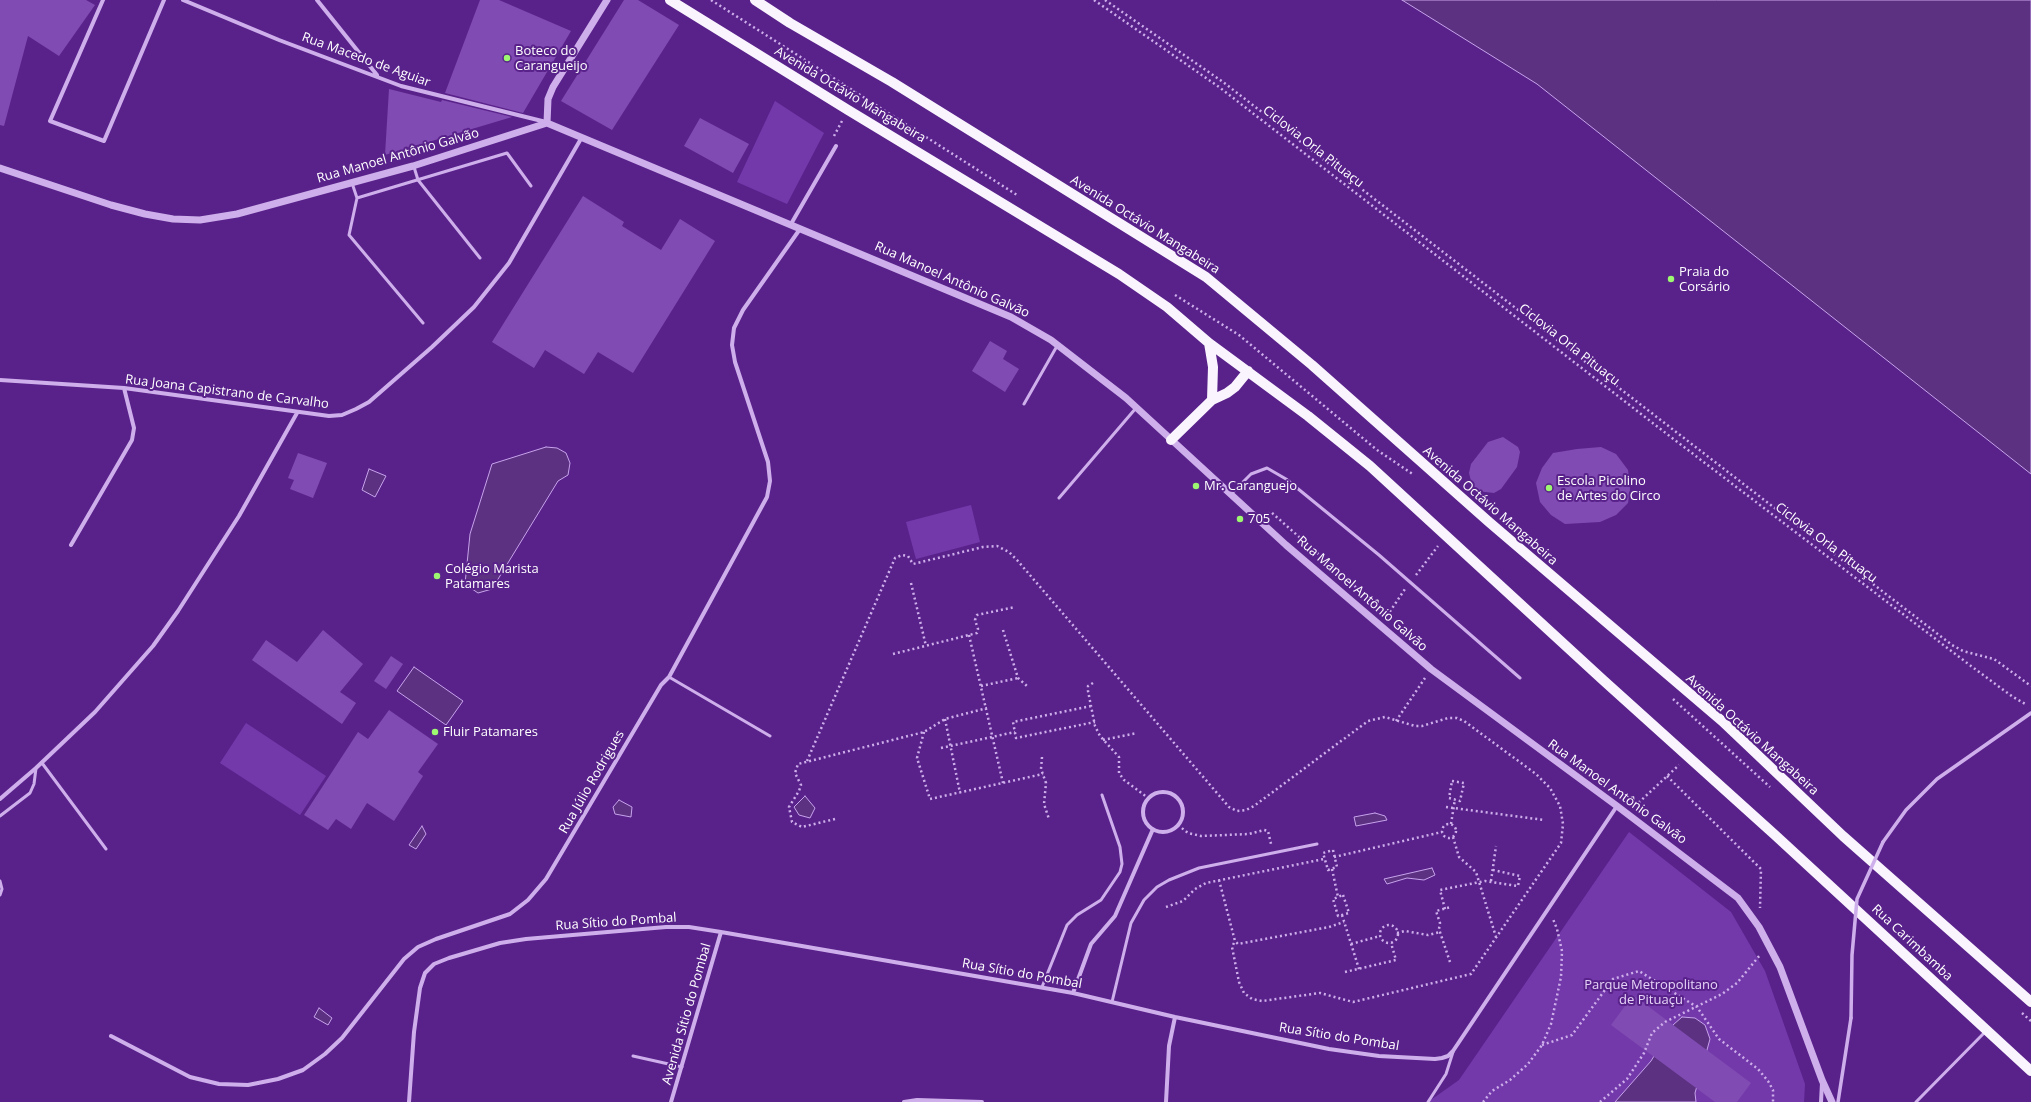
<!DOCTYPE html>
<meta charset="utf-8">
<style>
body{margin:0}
canvas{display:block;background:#59228b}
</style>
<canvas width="2031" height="1102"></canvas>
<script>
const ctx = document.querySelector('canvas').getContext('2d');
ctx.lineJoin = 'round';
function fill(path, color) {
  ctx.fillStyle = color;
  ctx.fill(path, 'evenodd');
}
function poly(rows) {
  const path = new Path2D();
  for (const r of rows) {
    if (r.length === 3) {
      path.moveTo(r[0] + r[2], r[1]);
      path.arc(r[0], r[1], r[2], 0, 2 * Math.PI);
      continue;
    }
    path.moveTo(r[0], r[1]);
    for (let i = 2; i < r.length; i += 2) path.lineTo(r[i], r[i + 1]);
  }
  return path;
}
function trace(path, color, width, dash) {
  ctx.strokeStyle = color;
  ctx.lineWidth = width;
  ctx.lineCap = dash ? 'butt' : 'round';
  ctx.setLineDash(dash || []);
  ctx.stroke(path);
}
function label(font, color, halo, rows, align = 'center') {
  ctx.font = font + ' "Open Sans",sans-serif';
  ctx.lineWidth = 4;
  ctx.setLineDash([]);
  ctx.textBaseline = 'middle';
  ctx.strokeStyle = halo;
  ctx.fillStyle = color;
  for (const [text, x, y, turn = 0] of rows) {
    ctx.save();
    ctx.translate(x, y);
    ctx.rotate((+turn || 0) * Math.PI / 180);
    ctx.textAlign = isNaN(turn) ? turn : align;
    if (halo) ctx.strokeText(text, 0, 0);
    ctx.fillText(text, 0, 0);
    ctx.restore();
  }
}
fill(poly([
 [775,101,824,133,787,204,737,182],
 [971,505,980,542,916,559,906,522],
 [246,723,326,776,300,815,220,763],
 [1629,832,1731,912,1765,971,1805,1084,1804,1102,1428,1102,1459,1080]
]), '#7339aa');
const water = poly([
 [1402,0,2031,0,2031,474,1537,84,1402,0],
 [546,447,557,448,566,453,570,463,568,475,558,481,492,589,478,593,465,584,470,534,492,464,546,447],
 [369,469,386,476,375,497,362,490,369,469],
 [414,667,463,701,446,725,397,691,414,667],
 [805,796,815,808,810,818,799,815,794,807,805,796],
 [619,800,632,807,631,817,615,814,613,807,619,800],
 [1375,813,1385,816,1387,820,1356,826,1354,817,1375,813],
 [422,826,426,834,416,849,409,845,422,826],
 [1432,868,1435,875,1424,880,1407,878,1387,884,1384,879,1432,868],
 [319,1008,332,1018,328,1025,314,1017,319,1008],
 [1682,1017,1695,1018,1705,1025,1710,1039,1695,1093,1696,1102,1615,1102,1651,1061,1673,1025,1682,1017]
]);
fill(water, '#5c3181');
trace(water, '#c7a3ec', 1);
fill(poly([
 [0,0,86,0,95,5,59,56,28,36,4,126,0,125],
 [480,0,499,0,571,31,523,113,445,93],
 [624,0,638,0,679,25,612,130,561,101],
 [389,89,441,102,442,100,512,117,385,155],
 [700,118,749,144,733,173,684,146],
 [583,196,624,222,622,226,661,250,680,219,715,241,633,373,598,352,584,374,545,350,534,368,492,342],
 [990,341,1007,351,1003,359,1019,369,1005,392,972,371],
 [1503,437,1518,447,1520,452,1517,467,1501,489,1494,493,1477,491,1472,485,1469,473,1471,464,1488,442],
 [1601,447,1616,454,1628,470,1630,489,1628,503,1616,515,1600,522,1565,524,1551,515,1540,502,1536,483,1542,468,1553,453,1577,449],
 [298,453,327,463,313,498,290,489,294,480,288,478],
 [323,630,363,664,340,692,356,703,342,724,252,660,266,640,297,662],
 [391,656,403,664,386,689,374,681],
 [389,710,438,744,418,772,423,776,394,821,367,803,351,829,336,819,328,830,304,815,358,732,368,739],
 [1633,995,1751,1083,1737,1102,1715,1102,1611,1025]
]), '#804bb2');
trace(poly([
 [711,0,1017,195],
 [1094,0,1219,87,1663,431,1971,666,2013,697,2027,705],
 [1105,0,1223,82,1952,645,1963,651,1994,659,2031,686],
 [834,136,842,121],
 [1175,295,1239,335,1377,450,1414,475],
 [1268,514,1271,512,1367,597],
 [1416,575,1438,546],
 [911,583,926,646],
 [1387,616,1405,589],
 [1003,630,1018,678,1027,686],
 [969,635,1003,783],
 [893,654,977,633,978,629,975,620,977,615,1015,607],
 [1093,683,1088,686,1088,691,1095,726,1100,736,1119,757,1119,773,1124,780,1148,798],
 [981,686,1018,678],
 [1673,699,1770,787],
 [1091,706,1013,722,1016,738,1095,722],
 [945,719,960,793],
 [1396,721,1425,678],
 [924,732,917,758,930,799,1043,774],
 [1103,740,1137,733],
 [941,748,1015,732],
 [1042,757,1041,769,1046,783,1044,804,1049,819],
 [807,761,895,558,902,555,908,556,913,564,983,547,997,546,1009,552,1017,560,1229,807,1237,811,1246,810,1254,806,1368,721,1385,717,1415,726,1422,726,1448,718,1457,718,1464,721,1536,774,1550,788,1560,806,1563,824,1561,843,1471,974,1353,1002,1320,993,1262,1001,1252,999,1244,993,1239,982,1232,947,1235,941],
 [1667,776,1761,869,1760,908],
 [1452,781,1464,783,1460,801,1449,798,1452,781],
 [1635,806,1679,765],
 [1446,807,1544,820],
 [835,819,802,827,792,822,789,807,799,791,801,785,795,773,798,764,924,732,945,719,987,708],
 [1449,831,7],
 [1451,824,1455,799],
 [1178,825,1188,833,1201,836,1249,834,1264,830,1268,831,1271,844],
 [1453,837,1459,857,1476,872,1496,937],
 [1333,850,1337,867,1328,870,1323,853,1333,850],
 [1334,857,1442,832],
 [1332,869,1338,897],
 [1219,880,1235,941,1238,944,1329,927,1344,922],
 [1491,881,1496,846],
 [1343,895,1349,913,1338,916,1333,899,1343,895],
 [1166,907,1183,901,1195,889,1206,883,1324,859],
 [1445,909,1440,890,1485,881,1518,886,1520,876,1493,870],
 [1342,915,1359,969],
 [1389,934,9],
 [1397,933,1405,931,1428,935,1440,932],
 [1351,944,1380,936],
 [1450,962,1439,929,1440,923,1436,911,1451,907],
 [1345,972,1396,960,1391,943],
 [2022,1013,2031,1021],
 [1542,1045,1572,1035,1613,979,1639,971,1697,1007,1719,1039,1758,1069,1768,1081,1773,1090,1773,1102],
 [1483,1102,1492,1091,1510,1080,1528,1064,1542,1045,1551,1024,1561,977,1562,951,1557,929,1553,919],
 [1600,1102,1627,1079,1644,1053,1652,1033,1665,1022,1722,994,1737,983,1760,955]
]), '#ceafeb', 2.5, [2, 3]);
trace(poly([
 [414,167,418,180,480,258],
 [352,183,357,198],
 [423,323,349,235,357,198,507,153,531,186],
 [1024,404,1057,346],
 [1231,494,1251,474,1267,468,1286,479,1379,555,1520,678],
 [1059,498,1136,408],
 [669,677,770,736],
 [42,763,106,849],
 [0,816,30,793,34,784,36,768],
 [0,881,2,889,0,895],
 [1042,987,1067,925,1077,915,1101,900,1120,872,1122,864,1120,847,1102,795],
 [1112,1002,1131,923,1144,900,1157,887,1169,880,1199,868,1317,844],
 [633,1056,682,1067],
 [1428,1102,1446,1074,1453,1052],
 [1916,1102,1986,1031]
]), '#ceafeb', 3);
trace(poly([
 [1883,842,1906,810,1937,779,2031,713],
 [1838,1102,1851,1018]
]), '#ceafeb', 3.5);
trace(poly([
 [103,0,50,121,104,141,164,0],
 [183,0,279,40,401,86,546,122],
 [317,0,377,75],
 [791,224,836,146],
 [0,380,124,388,329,416,342,415,356,409,369,402,432,347,474,307,509,263,582,137],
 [71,545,132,440,134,428,124,388],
 [1163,812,20],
 [0,799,36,768,95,712,153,646,178,611,239,516,297,413],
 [1073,993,1091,944,1115,916,1153,829],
 [111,1036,190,1077,219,1084,248,1085,278,1079,303,1070,325,1054,342,1038,404,959,418,947,436,939,510,914,528,900,546,879,661,685,669,677,767,497,770,481,768,462,735,362,732,345,734,328,743,310,800,229],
 [409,1102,414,1032,420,988,425,973,434,964,449,958,500,943,526,939,666,927,689,927,721,932,1073,993,1175,1017,1329,1049,1379,1056,1435,1059,1442,1058,1448,1056,1453,1051,1617,806],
 [671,1102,721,932],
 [904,1102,917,1100,982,1102],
 [1166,1102,1169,1046,1175,1017],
 [1821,1102,1822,1083]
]), '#ceafeb', 4);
trace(poly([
 [547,123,548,99,553,87,607,0],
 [0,168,111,205,145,214,173,219,200,220,237,214,413,166,547,123,1011,317,1051,340,1126,398,1286,545,1431,669,1617,806,1738,898,1759,927,1780,967,1822,1080,1832,1102]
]), '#ceafeb', 7);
trace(poly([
 [670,0,848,110,1119,274,1167,307,1209,343,1308,416,1370,466,1603,680,1775,835,2031,1071],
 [755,0,790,23,892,82,1206,277,1312,365,1489,522,1722,721,1843,836,2031,1002],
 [1209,343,1213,367,1212,400],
 [1171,440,1212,400,1227,393,1235,387,1248,371]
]), '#faf4fe', 10);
trace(poly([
 [1851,1018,1852,955,1857,899,1883,842]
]), '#ceafeb', 3.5);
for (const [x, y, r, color] of [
 [507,58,4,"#9df771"],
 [1671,279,4,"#9df771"],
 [1196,486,4,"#9df771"],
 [1549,488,4,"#9df771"],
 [1240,519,4,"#9df771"],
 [437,576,4,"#9df771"],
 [435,732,4,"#9df771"]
]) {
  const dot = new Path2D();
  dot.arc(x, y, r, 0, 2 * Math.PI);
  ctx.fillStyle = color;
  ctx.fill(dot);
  trace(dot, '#59228b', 1.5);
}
label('13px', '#fff', '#59228b', [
 ["Boteco do",515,51],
 ["Carangueijo",515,66],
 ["Praia do",1679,272],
 ["Corsário",1679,287],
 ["Escola Picolino",1557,481],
 ["de Artes do Circo",1557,496],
 ["Mr. Caranguejo",1204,486],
 ["705",1248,519],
 ["Colégio Marista",445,569],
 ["Patamares",445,584],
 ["Fluir Patamares",443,732]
], 'left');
label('13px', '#fff', '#59228b', [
 ["Rua Macedo de Aguiar",366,60,20],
 ["Avenida Octávio Mangabeira",850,95,31],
 ["Ciclovia Orla Pituaçu",1313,147,38],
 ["Rua Manoel Antônio Galvão",398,156,-16],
 ["Avenida Octávio Mangabeira",1145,225,32],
 ["Rua Manoel Antônio Galvão",952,280,24],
 ["Ciclovia Orla Pituaçu",1569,345,38],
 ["Rua Joana Capistrano de Carvalho",227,392,7],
 ["Avenida Octávio Mangabeira",1490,506,41],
 ["Ciclovia Orla Pituaçu",1826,543,37],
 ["Rua Manoel Antônio Galvão",1362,594,41],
 ["Avenida Octávio Mangabeira",1752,735,42],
 ["Rua Júlio Rodrigues",592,782,-60],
 ["Rua Manoel Antônio Galvão",1617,792,36],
 ["Rua Sítio do Pombal",616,922,-4],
 ["Rua Carimbamba",1912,943,43],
 ["Rua Sítio do Pombal",1022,974,10],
 ["Avenida Sítio do Pombal",687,1014,-74],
 ["Rua Sítio do Pombal",1339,1037,9]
]);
label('13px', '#e6d4f8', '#59228b', [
 ["Parque Metropolitano",1651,985],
 ["de Pituaçu",1651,1000]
]);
</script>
